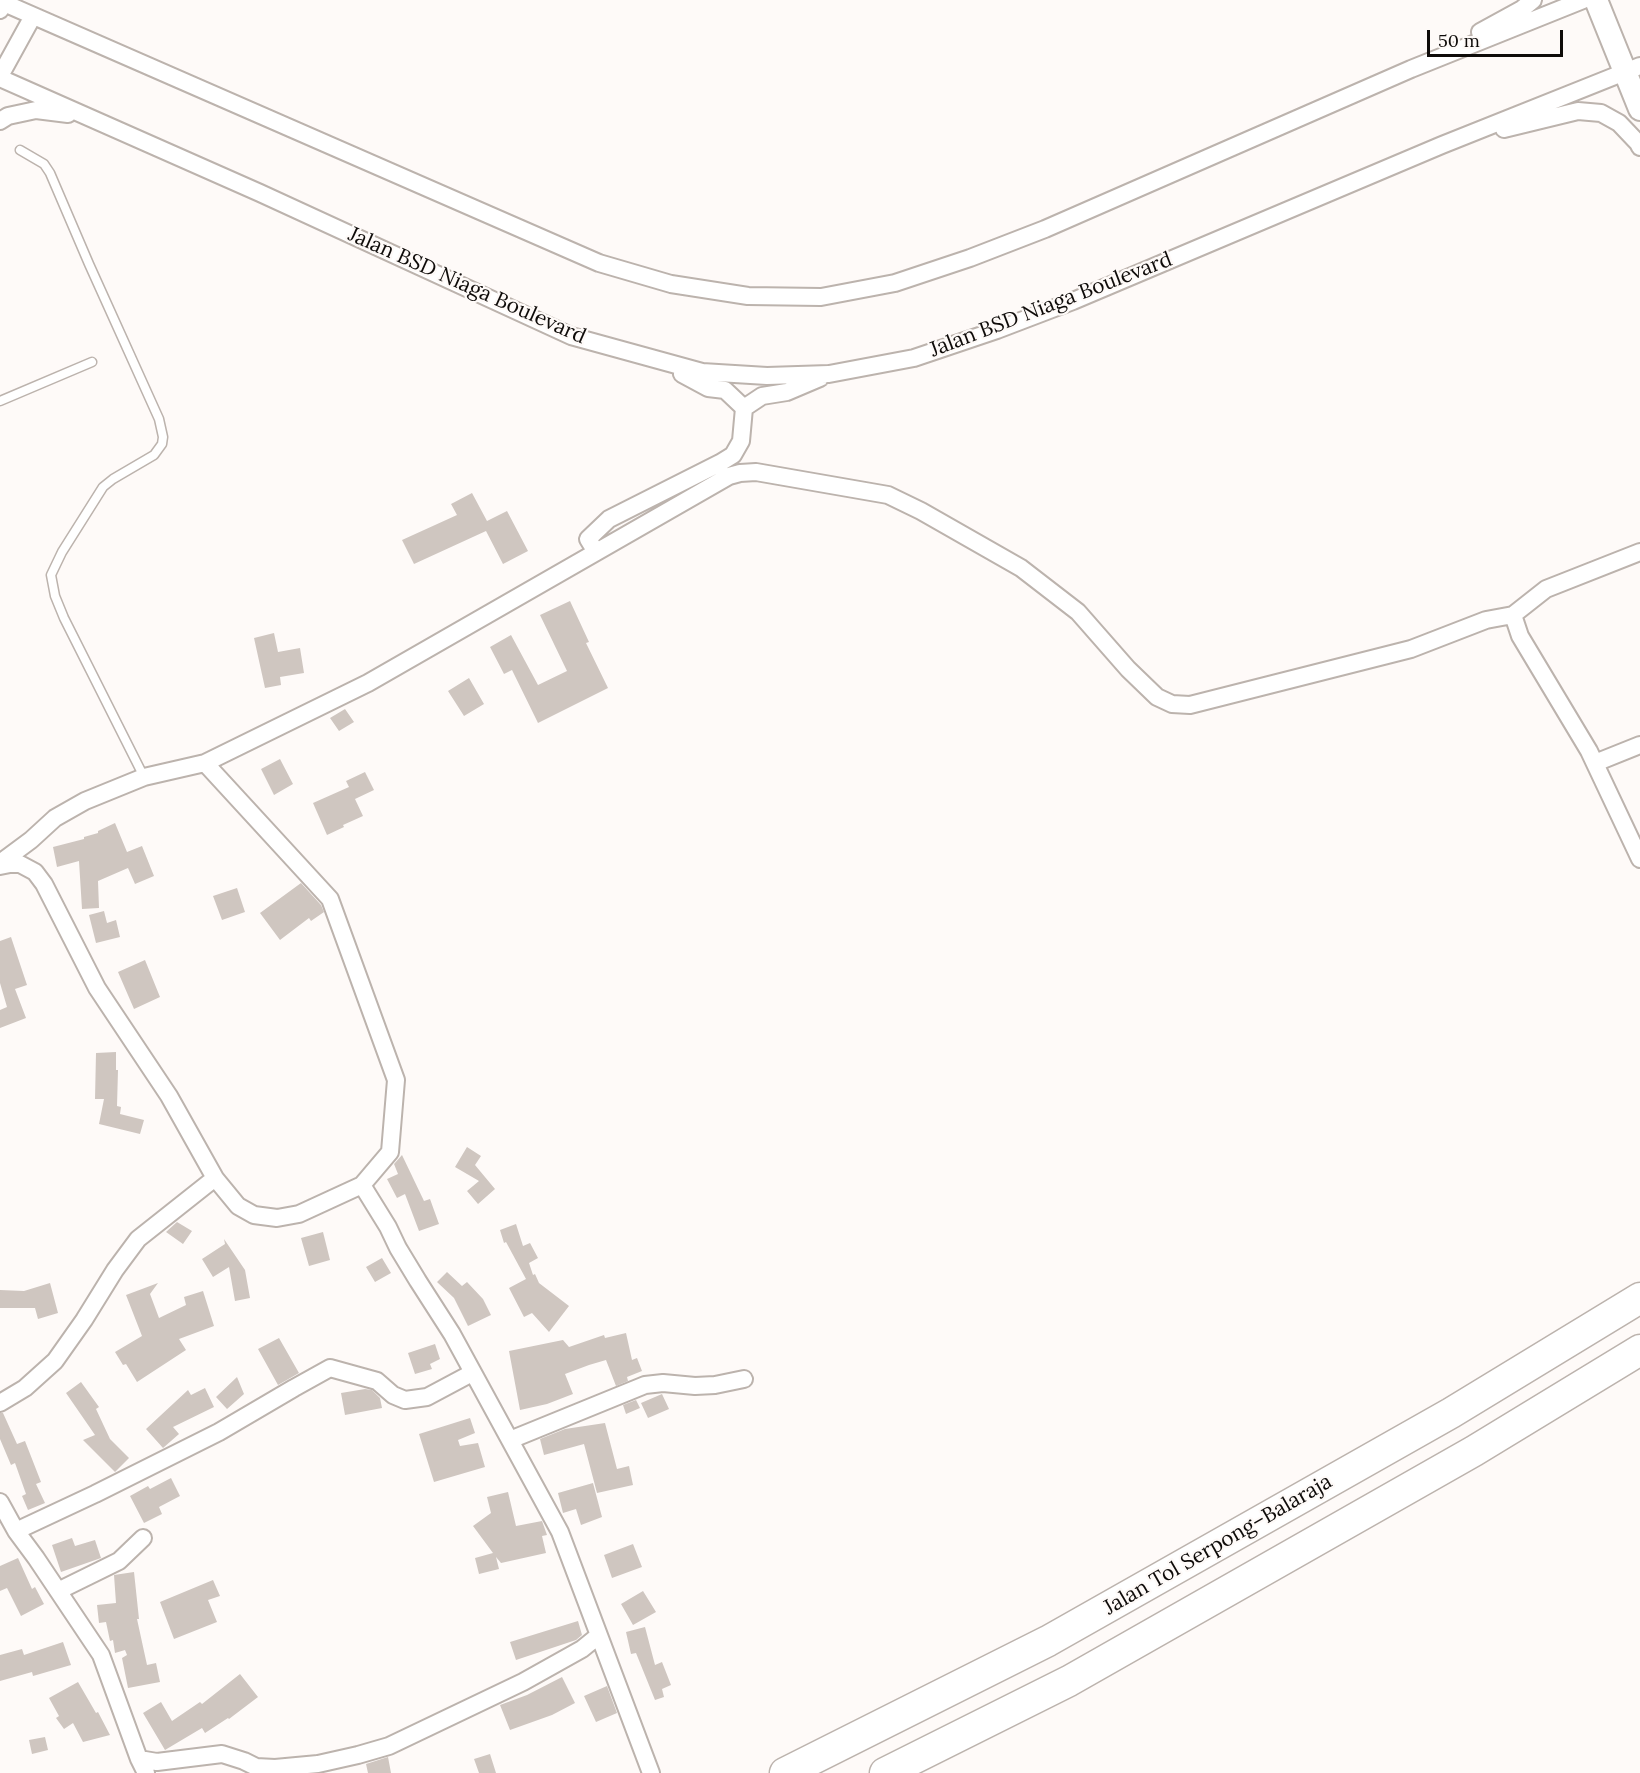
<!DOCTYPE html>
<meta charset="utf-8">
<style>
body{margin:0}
#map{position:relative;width:1640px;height:1773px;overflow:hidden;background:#fefaf8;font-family:Lora,serif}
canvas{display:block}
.scale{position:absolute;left:1427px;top:30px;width:136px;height:27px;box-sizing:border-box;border:3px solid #0e0b09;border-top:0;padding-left:8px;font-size:18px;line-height:21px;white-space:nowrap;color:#0e0b09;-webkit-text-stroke:4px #fefaf8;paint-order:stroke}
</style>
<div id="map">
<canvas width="1640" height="1773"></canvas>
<div class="scale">50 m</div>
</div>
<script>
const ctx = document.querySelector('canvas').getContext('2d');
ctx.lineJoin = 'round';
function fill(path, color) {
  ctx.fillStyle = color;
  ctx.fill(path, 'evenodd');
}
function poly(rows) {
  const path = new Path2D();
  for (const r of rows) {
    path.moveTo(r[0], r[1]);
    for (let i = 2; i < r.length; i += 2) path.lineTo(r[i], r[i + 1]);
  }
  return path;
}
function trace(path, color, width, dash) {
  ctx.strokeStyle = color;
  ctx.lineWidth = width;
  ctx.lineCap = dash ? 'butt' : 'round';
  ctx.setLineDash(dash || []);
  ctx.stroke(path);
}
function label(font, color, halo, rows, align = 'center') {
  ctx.font = font + ' Lora,serif';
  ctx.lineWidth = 4.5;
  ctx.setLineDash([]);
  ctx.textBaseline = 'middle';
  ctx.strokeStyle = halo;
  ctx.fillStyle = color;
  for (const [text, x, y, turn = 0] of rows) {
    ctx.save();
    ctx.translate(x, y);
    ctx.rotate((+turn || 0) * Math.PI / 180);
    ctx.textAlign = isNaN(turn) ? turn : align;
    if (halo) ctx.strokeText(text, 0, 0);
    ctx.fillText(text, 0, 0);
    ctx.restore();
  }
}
fill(poly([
 [472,493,487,521,507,511,528,551,503,564,486,531,414,564,402,540,457,515,451,504],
 [570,601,589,642,586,643,608,688,538,723,512,670,504,674,490,647,511,635,538,685,567,671,540,615],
 [274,633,278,652,300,648,304,673,280,677,281,685,265,688,254,638],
 [469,678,484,704,464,716,448,691],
 [345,709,354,722,339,731,330,718],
 [280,759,293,784,274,795,261,769],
 [365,772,374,790,355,799,363,816,343,825,344,827,327,835,313,803,349,787,346,781],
 [115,823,127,852,142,846,154,876,135,884,128,868,98,881,99,908,82,909,79,861,57,867,53,847,84,839,84,837,98,833,98,831],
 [301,883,321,905,324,912,311,921,309,918,280,940,260,913],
 [237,888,245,912,222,920,213,896],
 [104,911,107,923,116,920,120,937,96,943,89,915],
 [11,937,27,985,15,989,26,1018,0,1028,0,1010,7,1007,0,983,0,941],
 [145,960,160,997,134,1009,118,972],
 [116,1052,116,1070,118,1070,117,1106,121,1107,120,1114,144,1120,140,1134,99,1124,104,1099,95,1099,96,1053],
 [467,1147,481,1156,475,1165,495,1189,478,1204,467,1191,479,1181,455,1167],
 [402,1155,424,1201,430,1199,439,1224,419,1231,405,1194,397,1198,387,1179,398,1174,394,1164],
 [177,1222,192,1231,183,1244,166,1232],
 [516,1224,523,1246,530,1243,538,1258,529,1263,533,1275,535,1274,539,1283,569,1306,549,1332,532,1313,524,1317,509,1288,526,1279,506,1242,504,1243,500,1230],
 [323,1232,330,1260,309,1266,301,1238],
 [224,1239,245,1270,250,1298,235,1301,229,1267,213,1277,202,1259,225,1244],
 [382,1258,391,1273,375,1282,366,1267],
 [447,1272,462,1286,467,1282,483,1299,491,1315,468,1326,454,1298,437,1282],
 [50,1283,58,1313,38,1319,35,1308,0,1308,0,1290,24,1291],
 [158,1283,150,1294,159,1318,186,1305,184,1297,203,1291,214,1326,179,1339,186,1350,137,1382,126,1364,123,1365,115,1352,142,1336,126,1295],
 [626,1333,632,1360,637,1358,642,1371,627,1377,628,1381,616,1386,606,1360,589,1365,565,1374,573,1394,547,1404,520,1410,509,1351,563,1340,569,1347,604,1335,605,1338],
 [279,1338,299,1373,278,1385,258,1349],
 [435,1344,440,1359,430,1364,432,1369,415,1374,408,1353],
 [237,1377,244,1394,227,1409,216,1397],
 [81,1382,99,1407,96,1409,110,1439,129,1458,115,1472,83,1440,95,1435,66,1393],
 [205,1388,214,1407,173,1427,179,1434,163,1448,146,1429,188,1390,191,1395],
 [365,1389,372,1390,380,1398,382,1408,345,1415,341,1393],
 [662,1394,669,1409,648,1418,641,1403],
 [636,1400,640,1408,626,1414,623,1405],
 [0,1413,3,1413,17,1444,25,1441,41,1482,36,1484,45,1503,28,1510,22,1496,26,1494,15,1463,11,1465,0,1439],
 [470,1418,475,1433,458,1440,460,1446,478,1443,485,1467,434,1482,419,1434],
 [605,1423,617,1469,629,1466,633,1485,597,1493,584,1444,544,1455,540,1439,565,1429],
 [171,1478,180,1496,159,1507,162,1514,144,1523,130,1496,148,1486,150,1489],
 [593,1483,602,1517,581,1525,576,1509,563,1513,558,1493],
 [508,1492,516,1526,542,1521,547,1535,542,1536,546,1553,501,1563,496,1557,499,1569,479,1574,475,1558,493,1553,473,1526,491,1513,487,1497],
 [72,1538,75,1546,95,1540,101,1558,61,1572,52,1545],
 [633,1544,642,1567,612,1578,604,1555],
 [18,1558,32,1589,35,1587,44,1604,21,1616,7,1588,0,1591,0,1566],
 [134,1572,139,1619,137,1619,147,1665,156,1663,160,1682,128,1688,122,1658,127,1655,125,1650,115,1653,113,1640,110,1641,106,1622,99,1623,97,1605,116,1603,114,1575],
 [213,1580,220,1596,208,1600,217,1622,174,1639,160,1602],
 [643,1591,656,1612,633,1625,621,1604],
 [578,1621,582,1635,576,1640,516,1660,510,1642],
 [645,1627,655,1665,662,1662,671,1685,662,1689,664,1697,655,1700,636,1653,631,1654,626,1632],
 [63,1642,71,1665,33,1676,32,1672,0,1681,0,1655,22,1649,24,1655],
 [240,1674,258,1697,229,1719,228,1718,205,1733,202,1728,165,1750,143,1713,161,1702,172,1721,200,1702,202,1704],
 [562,1677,575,1703,552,1715,510,1730,500,1705,527,1695],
 [78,1682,96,1713,98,1712,110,1735,83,1742,73,1723,64,1729,56,1718,59,1716,49,1698],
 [607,1686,617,1713,596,1722,584,1696],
 [45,1737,48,1750,32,1754,29,1740],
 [490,1754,496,1773,479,1773,474,1759],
 [388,1757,391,1773,368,1773,366,1764]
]), '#cfc6c0');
const service = poly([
 [20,150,44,164,50,173,89,264,159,419,163,437,162,444,154,455,113,479,103,487,62,552,51,575,55,596,64,618,144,777],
 [0,401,92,362]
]);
const minor = poly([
 [0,10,4,3,599,263,671,284,748,296,821,297,895,283,970,258,1045,229,1411,69,1583,0],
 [1480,32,1522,9,1533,0],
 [0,76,33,16],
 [0,78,260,193,571,336,702,372,767,376,829,374,914,358,997,330,1073,301,1442,145,1640,66],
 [0,121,8,116,36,110,68,114],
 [1504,129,1578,111,1601,113,1619,123,1638,143,1640,147],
 [744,408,762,396,787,392,820,378],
 [596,552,588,539,609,519,720,463,733,455,741,441,744,408,725,390,708,388,682,374],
 [1513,615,1520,636,1589,751,1640,859],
 [1595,763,1640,745],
 [0,863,31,840,55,818,85,801,144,777,205,763,368,683,729,476,740,473,756,472,888,495,921,511,1021,568,1078,612,1128,669,1157,697,1172,704,1190,705,1411,649,1486,620,1513,615,1546,589,1640,552],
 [0,866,10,864,20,864,35,872,44,884,97,988,169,1096,215,1178,238,1206,254,1215,277,1218,299,1214,362,1185,390,1152,396,1080,330,899,205,763],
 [362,1185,388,1227,398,1248,418,1281,452,1334,560,1532,651,1773],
 [0,1403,25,1388,55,1361,84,1320,115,1270,138,1239,215,1178],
 [510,1440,645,1385,663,1383,695,1386,715,1385,744,1379],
 [0,1502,16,1531,36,1558,101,1655,139,1759,146,1773],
 [16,1531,95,1494,219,1432,294,1388,330,1368,377,1381,393,1395,405,1400,427,1397,472,1373],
 [58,1591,119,1561,143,1538],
 [139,1759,157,1762,222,1754,244,1761,256,1767,275,1768,318,1764,358,1755,389,1746,523,1682,582,1649,598,1636]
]);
const secondary = poly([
 [1596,0,1640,109]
]);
const motorway = poly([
 [785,1773,1048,1641,1451,1413,1640,1298],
 [885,1773,1069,1681,1474,1451,1640,1350]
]);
trace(service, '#bcb3ad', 11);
trace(minor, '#bcb3ad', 20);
trace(secondary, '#bcb3ad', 26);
trace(motorway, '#bcb3ad', 33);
trace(service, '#fff', 8);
trace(minor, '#fff', 16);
trace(secondary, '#fff', 22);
trace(motorway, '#fff', 30);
label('21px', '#0e0b09', '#fefaf8', [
 ["Jalan BSD Niaga Boulevard",467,286,24],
 ["Jalan BSD Niaga Boulevard",1051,305,-21],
 ["Jalan Tol Serpong–Balaraja",1218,1545,-30]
]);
</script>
